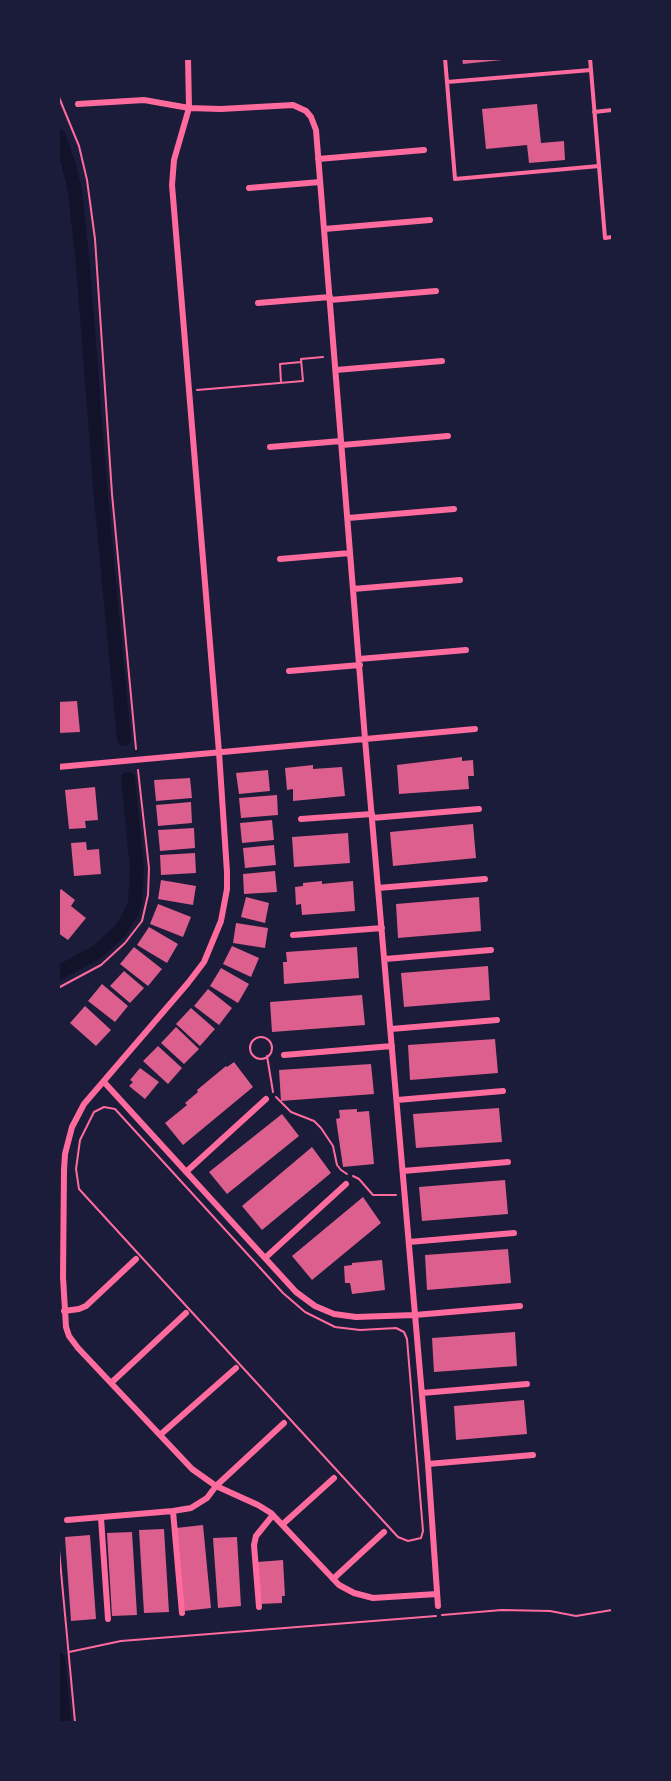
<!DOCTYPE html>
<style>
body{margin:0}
#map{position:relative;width:671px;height:1781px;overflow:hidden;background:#1b1b3a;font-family:"DM Sans",sans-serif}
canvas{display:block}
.frame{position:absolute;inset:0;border:60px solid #1b1b3a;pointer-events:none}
</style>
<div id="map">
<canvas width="671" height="1781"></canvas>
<div class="frame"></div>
</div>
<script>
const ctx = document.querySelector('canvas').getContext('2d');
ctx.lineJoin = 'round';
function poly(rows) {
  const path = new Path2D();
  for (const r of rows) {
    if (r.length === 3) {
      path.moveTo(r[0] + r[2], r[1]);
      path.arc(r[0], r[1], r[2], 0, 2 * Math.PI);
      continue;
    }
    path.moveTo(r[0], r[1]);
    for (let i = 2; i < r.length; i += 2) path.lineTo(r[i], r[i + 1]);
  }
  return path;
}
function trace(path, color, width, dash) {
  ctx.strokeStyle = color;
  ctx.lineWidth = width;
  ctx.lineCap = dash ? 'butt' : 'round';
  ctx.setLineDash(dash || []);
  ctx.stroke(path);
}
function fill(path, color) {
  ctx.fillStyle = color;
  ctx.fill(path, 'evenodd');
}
trace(poly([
 [58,135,68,162,75,191,83,266,101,498,124,739],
 [58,973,97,952,120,931,130,915,135,903,137,868,128,779],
 [58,1659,64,1722]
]), '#12122b', 14);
fill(poly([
 [462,58,502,58,502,60,463,64],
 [537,104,541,143,564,141,565,160,529,163,527,145,486,149,482,109],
 [77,701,80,732,58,733,58,702],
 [462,757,462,761,473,760,474,776,468,776,469,789,399,794,397,765],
 [313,765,313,769,342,767,345,796,293,801,293,789,287,790,285,768],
 [268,770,270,791,239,794,236,773],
 [190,778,192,798,156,801,154,780],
 [95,787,98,820,85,821,86,828,69,829,65,790],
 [277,795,278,815,241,818,239,798],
 [191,802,192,823,158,826,156,805],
 [272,820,274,840,242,843,240,823],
 [473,824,476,858,393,866,390,832],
 [194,828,195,848,160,851,158,830],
 [348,833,350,863,294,867,292,837],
 [86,842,87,850,99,849,101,874,74,876,71,843],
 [274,845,276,865,245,868,243,848],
 [195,853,196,873,161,875,160,855],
 [275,871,277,892,244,894,243,874],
 [161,880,196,886,193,905,158,899],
 [322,881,322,884,353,881,355,911,302,915,301,904,296,905,295,887,303,886,303,883],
 [61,889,75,900,71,906,86,918,68,940,58,933,58,892],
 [246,897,269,903,265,923,241,917],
 [479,897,481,931,398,938,396,904],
 [158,904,191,917,183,937,150,924],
 [236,923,268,928,265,948,233,943],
 [149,927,178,944,167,963,137,945],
 [232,946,259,958,251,977,223,964],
 [134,947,162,969,148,986,120,964],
 [357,947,359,978,284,984,283,962,287,962,286,952],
 [488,966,490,1000,404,1007,401,973],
 [221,968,249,984,238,1003,210,986],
 [124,971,144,988,130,1003,110,986],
 [102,984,128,1006,115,1022,88,1001],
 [208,989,232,1008,219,1025,194,1006],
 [362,995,365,1025,272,1032,270,1002],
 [85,1006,111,1030,96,1046,70,1023],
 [191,1008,215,1029,200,1046,176,1024],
 [176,1027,199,1049,184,1064,161,1043],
 [495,1039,498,1073,410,1080,408,1045],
 [158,1046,182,1068,168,1084,143,1061],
 [234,1062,253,1087,183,1145,165,1123,187,1105,185,1103,198,1092,197,1090,226,1066,227,1067],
 [371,1064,374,1094,281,1101,279,1070],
 [140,1068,159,1082,145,1099,129,1086,133,1082,130,1080],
 [499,1108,502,1142,416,1148,413,1114],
 [357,1109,357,1112,369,1111,374,1164,343,1167,336,1119,340,1118,339,1110],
 [282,1114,299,1136,227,1194,209,1172],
 [312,1147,331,1173,262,1230,242,1206],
 [505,1180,508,1214,422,1221,419,1187],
 [363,1197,381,1223,312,1280,292,1256],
 [508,1249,511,1283,427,1290,425,1255],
 [382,1260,385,1290,352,1294,350,1283,345,1283,344,1266,352,1265,352,1263],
 [515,1332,517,1366,434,1372,432,1338],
 [524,1400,527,1434,456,1440,454,1406],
 [203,1525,211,1608,184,1611,176,1528],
 [164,1529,169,1612,144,1613,139,1530],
 [132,1532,137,1615,112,1616,107,1533],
 [90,1535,96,1619,71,1621,65,1537],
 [237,1537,241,1606,218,1608,213,1538],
 [283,1560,285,1596,282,1596,282,1603,260,1604,257,1562]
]), '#dd5f8e');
trace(poly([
 [58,95,79,146,87,180,95,239,112,494,136,749],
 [281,382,280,364,301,362],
 [197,390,303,381,301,359,323,357],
 [58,988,101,965,125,943,142,921,148,895,149,868,138,770],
 [261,1048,11],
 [267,1056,273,1092],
 [276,1097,291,1112,314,1121,321,1128,333,1146,337,1165,341,1170,347,1174],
 [104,1107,115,1109,283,1293,305,1312,335,1327,360,1330,396,1328,404,1332,407,1339,423,1531,421,1538,408,1541,398,1537,79,1189,76,1169,80,1140,94,1112,104,1107],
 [353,1176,359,1179,373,1195,396,1195],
 [58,1539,75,1722],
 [442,1615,502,1610,550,1611,576,1616,612,1610],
 [69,1652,121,1641,436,1616]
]), '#ff6b9d', 2);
trace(poly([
 [445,58,455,179,599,166],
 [590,58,605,238,612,237],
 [447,82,591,70],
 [594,112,612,110]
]), '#ff6b9d', 4);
trace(poly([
 [188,58,189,108,174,160,172,185,219,752,227,872,227,889,221,921,204,962,188,983,84,1104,72,1127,65,1154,64,1170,63,1277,66,1327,69,1336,78,1348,192,1469,216,1486,258,1505,271,1513,339,1585,354,1593,373,1598,437,1594],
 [78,104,144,100,189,108,221,109,293,105,306,111,311,117,316,130,365,739,428,1464,438,1606],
 [318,159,424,150],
 [249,188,320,182],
 [324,229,430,220],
 [330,300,436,291],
 [258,303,330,297],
 [336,370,442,361],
 [342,445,448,436],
 [270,447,341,441],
 [348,518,454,509],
 [280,559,350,553],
 [353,589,460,580],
 [359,659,466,650],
 [289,671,360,665],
 [58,767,475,729],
 [372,818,479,809],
 [301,819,372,814],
 [378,888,485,879],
 [293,935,382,928],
 [385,959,491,950],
 [391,1029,497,1020],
 [284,1055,392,1046],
 [104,1082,296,1292,315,1306,334,1314,356,1317,415,1315,520,1306],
 [397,1100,503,1091],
 [403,1171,508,1162],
 [186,1172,266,1099],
 [409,1242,514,1233],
 [265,1258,346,1184],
 [64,1311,79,1309,86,1306,136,1259],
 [111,1383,186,1313],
 [422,1393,527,1384],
 [160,1435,236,1368],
 [428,1464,533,1455],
 [173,1511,182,1613],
 [101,1518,108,1619],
 [67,1520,173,1511,191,1508,207,1498,216,1486,284,1423],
 [283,1524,334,1478],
 [333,1579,384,1532],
 [259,1607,254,1545,256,1536,273,1515]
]), '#ff6b9d', 6);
</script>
